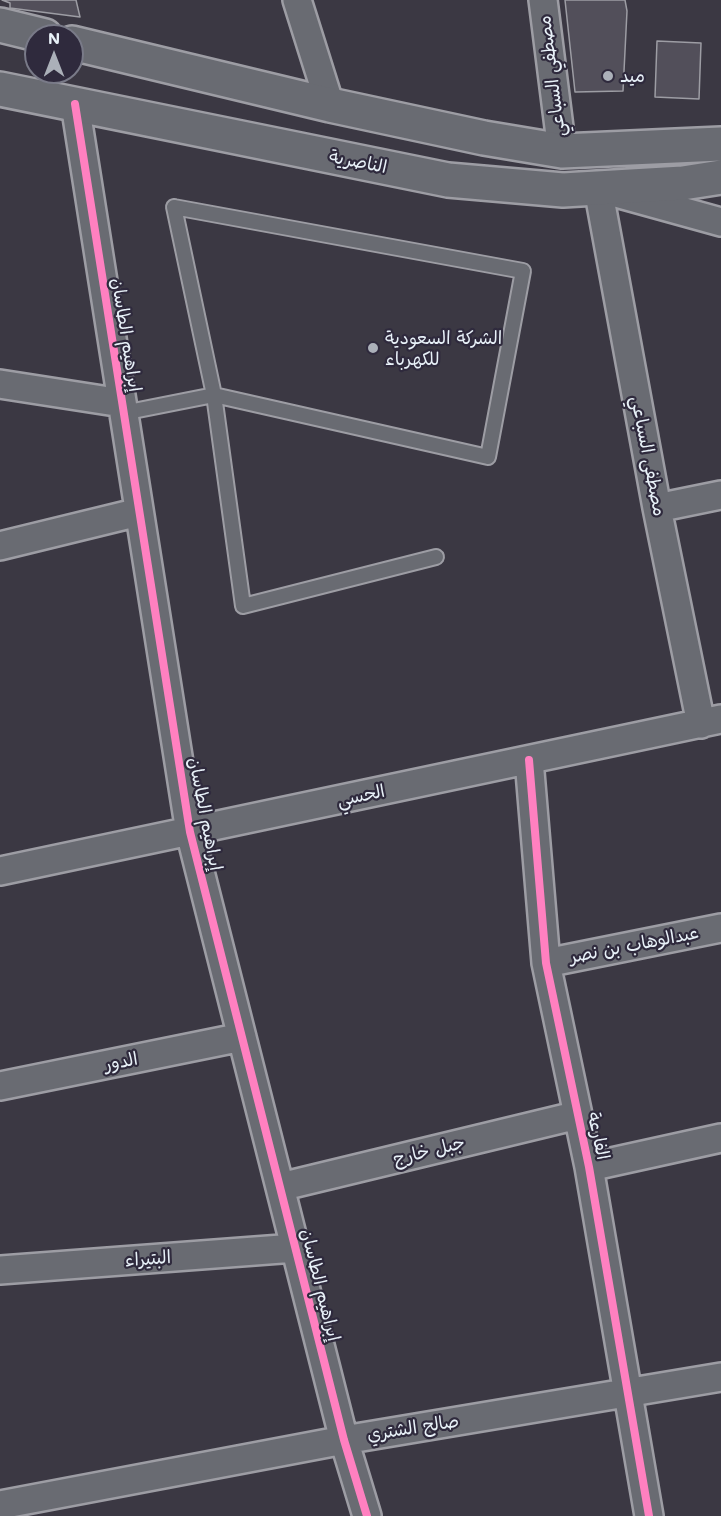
<!DOCTYPE html>
<meta charset="utf-8">
<style>
body{margin:0}
#map{position:relative;width:721px;height:1516px;overflow:hidden;background:#3b3843;font-family:Mali,sans-serif}
canvas{display:block}
.north{position:absolute;left:24px;top:24px;width:60px;height:60px;box-sizing:border-box;background:#2f2a3d;border:2px solid #797a88;border-radius:50%;rotate:0deg;font-size:16px;font-weight:700;line-height:24px;text-align:center;color:#e8f1f8}
.north::after{content:'';display:block;margin:auto;width:21px;height:27px;background:#abb0b9;clip-path:polygon(50% 0,100% 100%,50% 72%,0 100%)}
</style>
<div id="map">
<canvas width="721" height="1516"></canvas>
<div class="north">N</div>
</div>
<script>
const ctx = document.querySelector('canvas').getContext('2d');
ctx.lineJoin = 'round';
function fill(path, color) {
  ctx.fillStyle = color;
  ctx.fill(path, 'evenodd');
}
function poly(rows) {
  const path = new Path2D();
  for (const r of rows) {
    path.moveTo(r[0], r[1]);
    for (let i = 2; i < r.length; i += 2) path.lineTo(r[i], r[i + 1]);
  }
  return path;
}
function trace(path, color, width, dash) {
  ctx.strokeStyle = color;
  ctx.lineWidth = width;
  ctx.lineCap = dash ? 'butt' : 'round';
  ctx.setLineDash(dash || []);
  ctx.stroke(path);
}
function label(font, color, halo, rows, align = 'center') {
  ctx.font = font + ' Mali,"Playpen Sans Arabic",sans-serif';
  ctx.lineWidth = 4.5;
  ctx.setLineDash([]);
  ctx.textBaseline = 'middle';
  ctx.strokeStyle = halo;
  ctx.fillStyle = color;
  for (const [text, x, y, turn = 0] of rows) {
    ctx.save();
    ctx.translate(x, y);
    ctx.rotate((+turn || 0) * Math.PI / 180);
    ctx.textAlign = isNaN(turn) ? turn : align;
    if (halo) ctx.strokeText(text, 0, 0);
    ctx.fillText(text, 0, 0);
    ctx.restore();
  }
}
const building = poly([
 [2,0,76,0,80,17,10,8,10,3,2,0],
 [565,0,625,0,627,11,623,91,575,92,565,0],
 [657,41,701,43,699,99,655,97,657,41]
]);
fill(building, '#524f5a');
trace(building, '#9d9da4', 1.5);
const lane = poly([
 [174,207,523,271,488,457,214,395,174,207],
 [123,413,214,395,243,606,436,557]
]);
const street = poly([
 [297,0,330,105],
 [543,0,562,151],
 [75,104,190,832,344,1440,367,1516],
 [0,384,122,403],
 [657,508,721,495],
 [0,546,139,512],
 [701,724,657,508,598,188,721,222],
 [529,760,546,963,589,1167,649,1516],
 [0,871,721,719],
 [546,963,721,928],
 [0,1086,242,1037],
 [589,1167,721,1138],
 [280,1187,578,1115],
 [0,1270,295,1248],
 [0,1505,344,1440,721,1377]
]);
const secondary = poly([
 [0,25,45,36],
 [72,43,330,105,484,138,562,151,721,144],
 [0,89,448,180,563,190,683,183,721,177]
]);
trace(lane, '#9d9da4', 18);
trace(street, '#9d9da4', 32);
trace(secondary, '#9d9da4', 38);
trace(lane, '#696b72', 14);
trace(street, '#696b72', 27);
trace(secondary, '#696b72', 33);
trace(poly([
 [75,104,190,832,344,1440,367,1516],
 [529,760,546,963,589,1167,649,1516]
]), '#ff80c0', 8);
for (const [x, y, r, color] of [
 [608,76,6,"#abb0b9"],
 [373,348,6,"#abb0b9"]
]) {
  const dot = new Path2D();
  dot.arc(x, y, r, 0, 2 * Math.PI);
  ctx.fillStyle = color;
  ctx.fill(dot);
  trace(dot, '#2f2a3d', 2);
}
label('18px', '#e8f1f8', '#2f2a3d', [
 ["مصطفي السباعي",552,76,-97],
 ["الناصرية",358,162,11],
 ["إبراهيم الطاسان",126,335,81],
 ["مصطفى السباعي",648,456,79],
 ["الحسي",361,796,-12],
 ["إبراهيم الطاسان",205,814,79],
 ["عبدالوهاب بن نصر",634,945,-11],
 ["الدور",121,1062,-11],
 ["الفارعة",598,1136,78],
 ["جبل خارج",429,1151,-14],
 ["البتيراء",148,1259,-4],
 ["إبراهيم الطاسان",320,1285,76],
 ["صالح الشتري",413,1428,-9]
]);
label('18px', '#e8f1f8', '#2f2a3d', [
 ["ميد",620,76],
 ["الشركة السعودية",385,338],
 ["للكهرباء",385,359]
], 'left');
</script>
